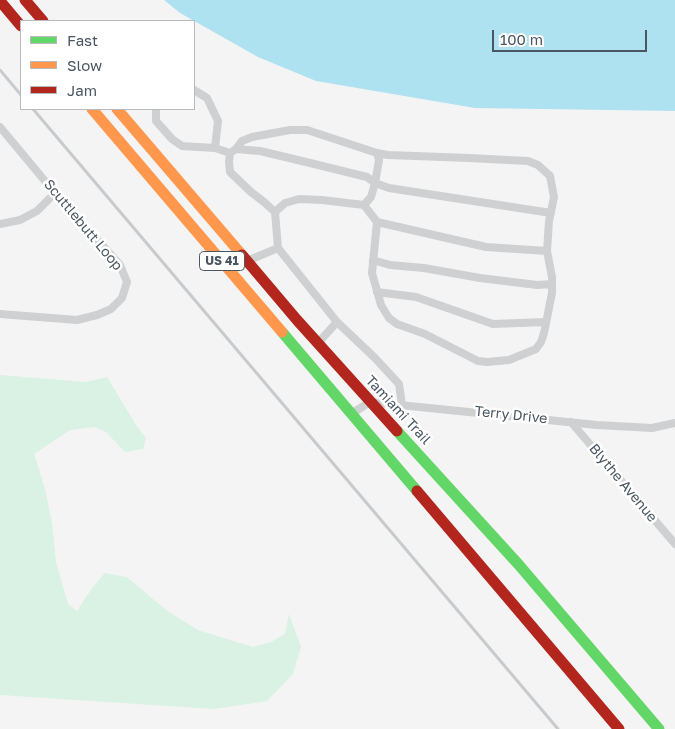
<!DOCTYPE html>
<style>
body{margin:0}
#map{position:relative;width:675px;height:729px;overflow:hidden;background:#f4f4f4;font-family:"Golos Text",sans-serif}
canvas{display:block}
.legend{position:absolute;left:20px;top:20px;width:175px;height:90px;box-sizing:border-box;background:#fff;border:1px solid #b7bbc0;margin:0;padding:6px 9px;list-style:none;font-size:15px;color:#4a5661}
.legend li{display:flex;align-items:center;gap:10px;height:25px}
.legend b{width:25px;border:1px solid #b7bbc0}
.scale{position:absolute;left:492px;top:30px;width:155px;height:22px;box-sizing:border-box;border:2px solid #4a5661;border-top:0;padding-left:6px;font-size:15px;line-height:18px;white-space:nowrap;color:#4a5661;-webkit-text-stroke:4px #fff;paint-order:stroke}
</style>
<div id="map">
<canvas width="675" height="729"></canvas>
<ul class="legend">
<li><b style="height:6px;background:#63d668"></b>Fast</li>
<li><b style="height:6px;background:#ff974d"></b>Slow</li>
<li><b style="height:6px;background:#b3261e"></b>Jam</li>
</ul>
<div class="scale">100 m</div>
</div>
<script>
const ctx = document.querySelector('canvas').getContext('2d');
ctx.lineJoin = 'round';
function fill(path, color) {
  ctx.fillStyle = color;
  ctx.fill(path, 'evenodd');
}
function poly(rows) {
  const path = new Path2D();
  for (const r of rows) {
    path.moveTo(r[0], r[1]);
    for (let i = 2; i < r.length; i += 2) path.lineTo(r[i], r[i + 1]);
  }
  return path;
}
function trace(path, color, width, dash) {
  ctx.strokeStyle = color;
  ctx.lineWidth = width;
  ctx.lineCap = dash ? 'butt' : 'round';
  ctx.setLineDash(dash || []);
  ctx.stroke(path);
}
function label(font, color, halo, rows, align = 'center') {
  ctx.font = font + ' "Golos Text",sans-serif';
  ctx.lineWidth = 5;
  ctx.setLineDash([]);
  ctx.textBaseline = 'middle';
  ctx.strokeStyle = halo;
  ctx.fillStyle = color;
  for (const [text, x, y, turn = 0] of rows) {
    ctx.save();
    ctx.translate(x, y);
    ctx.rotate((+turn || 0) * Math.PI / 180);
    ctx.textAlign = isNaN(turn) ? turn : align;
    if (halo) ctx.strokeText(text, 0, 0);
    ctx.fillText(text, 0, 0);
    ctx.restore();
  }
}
fill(poly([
 [0,375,86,382,107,377,136,425,146,438,143,449,125,452,106,432,95,427,70,430,34,454,45,489,52,523,56,562,68,604,77,611,92,588,105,573,127,577,155,601,172,614,198,630,253,647,271,642,285,634,289,614,301,647,293,674,267,701,214,709,0,695]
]), '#d9f2e3');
fill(poly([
 [164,0,675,0,675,111,475,108,316,81,258,57,180,13]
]), '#aee2f0');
trace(poly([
 [194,90,207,98,218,121,215,148],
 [156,109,156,121,172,139,182,146,215,148,230,153],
 [0,127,55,193,120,265,127,282,122,298,111,309,97,315,77,320,0,314],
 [236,149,242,141,252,137,290,130,307,130,377,153,379,160,375,183,389,188,551,213],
 [364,205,377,222,372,273,381,305,389,318,397,324,425,334,478,361,487,362,509,360,536,349,541,342,544,333,552,293,552,277,547,251,549,221,554,197,550,176,538,165,528,161,469,158,388,155,377,153],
 [377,222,486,247,547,251],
 [0,224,20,220,37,211,55,193],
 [278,248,337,322,318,343],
 [373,260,390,265,424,268,480,278,537,285,552,284],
 [247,261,278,248,275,212,285,203,299,199,322,200,364,205,371,197,375,183,367,177,306,162,260,151,236,149,230,153,229,162,230,172,251,192,264,202,275,212],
 [377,292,416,297,493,324,546,322],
 [337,322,374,357,399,384,402,405],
 [351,414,370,402,597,425,652,428,675,423],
 [571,422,675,544]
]), '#ced0d2', 8);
trace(poly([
 [282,332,417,491],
 [397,431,519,565,659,729]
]), '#63d668', 11);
trace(poly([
 [92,109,282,332],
 [117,109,242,255]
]), '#ff974d', 11);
trace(poly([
 [25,0,43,21],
 [0,1,21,26],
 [242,255,297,320,397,431],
 [417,491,619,729]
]), '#b3261e', 11);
trace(poly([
 [0,70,21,95],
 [33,109,558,729]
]), '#c9cacc', 3);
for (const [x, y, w] of [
 [222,261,45]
]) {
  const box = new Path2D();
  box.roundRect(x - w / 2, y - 9.5, w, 19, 4);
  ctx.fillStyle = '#fff';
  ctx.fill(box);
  trace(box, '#4a5661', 1);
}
label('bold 12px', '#4a5661', null, [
 ["US 41",222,261]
]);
label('14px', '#4a5661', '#fff', [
 ["Scuttlebutt Loop",83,225,50],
 ["Tamiami Trail",398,410,47],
 ["Terry Drive",511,415,6],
 ["Blythe Avenue",623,483,50]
]);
</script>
